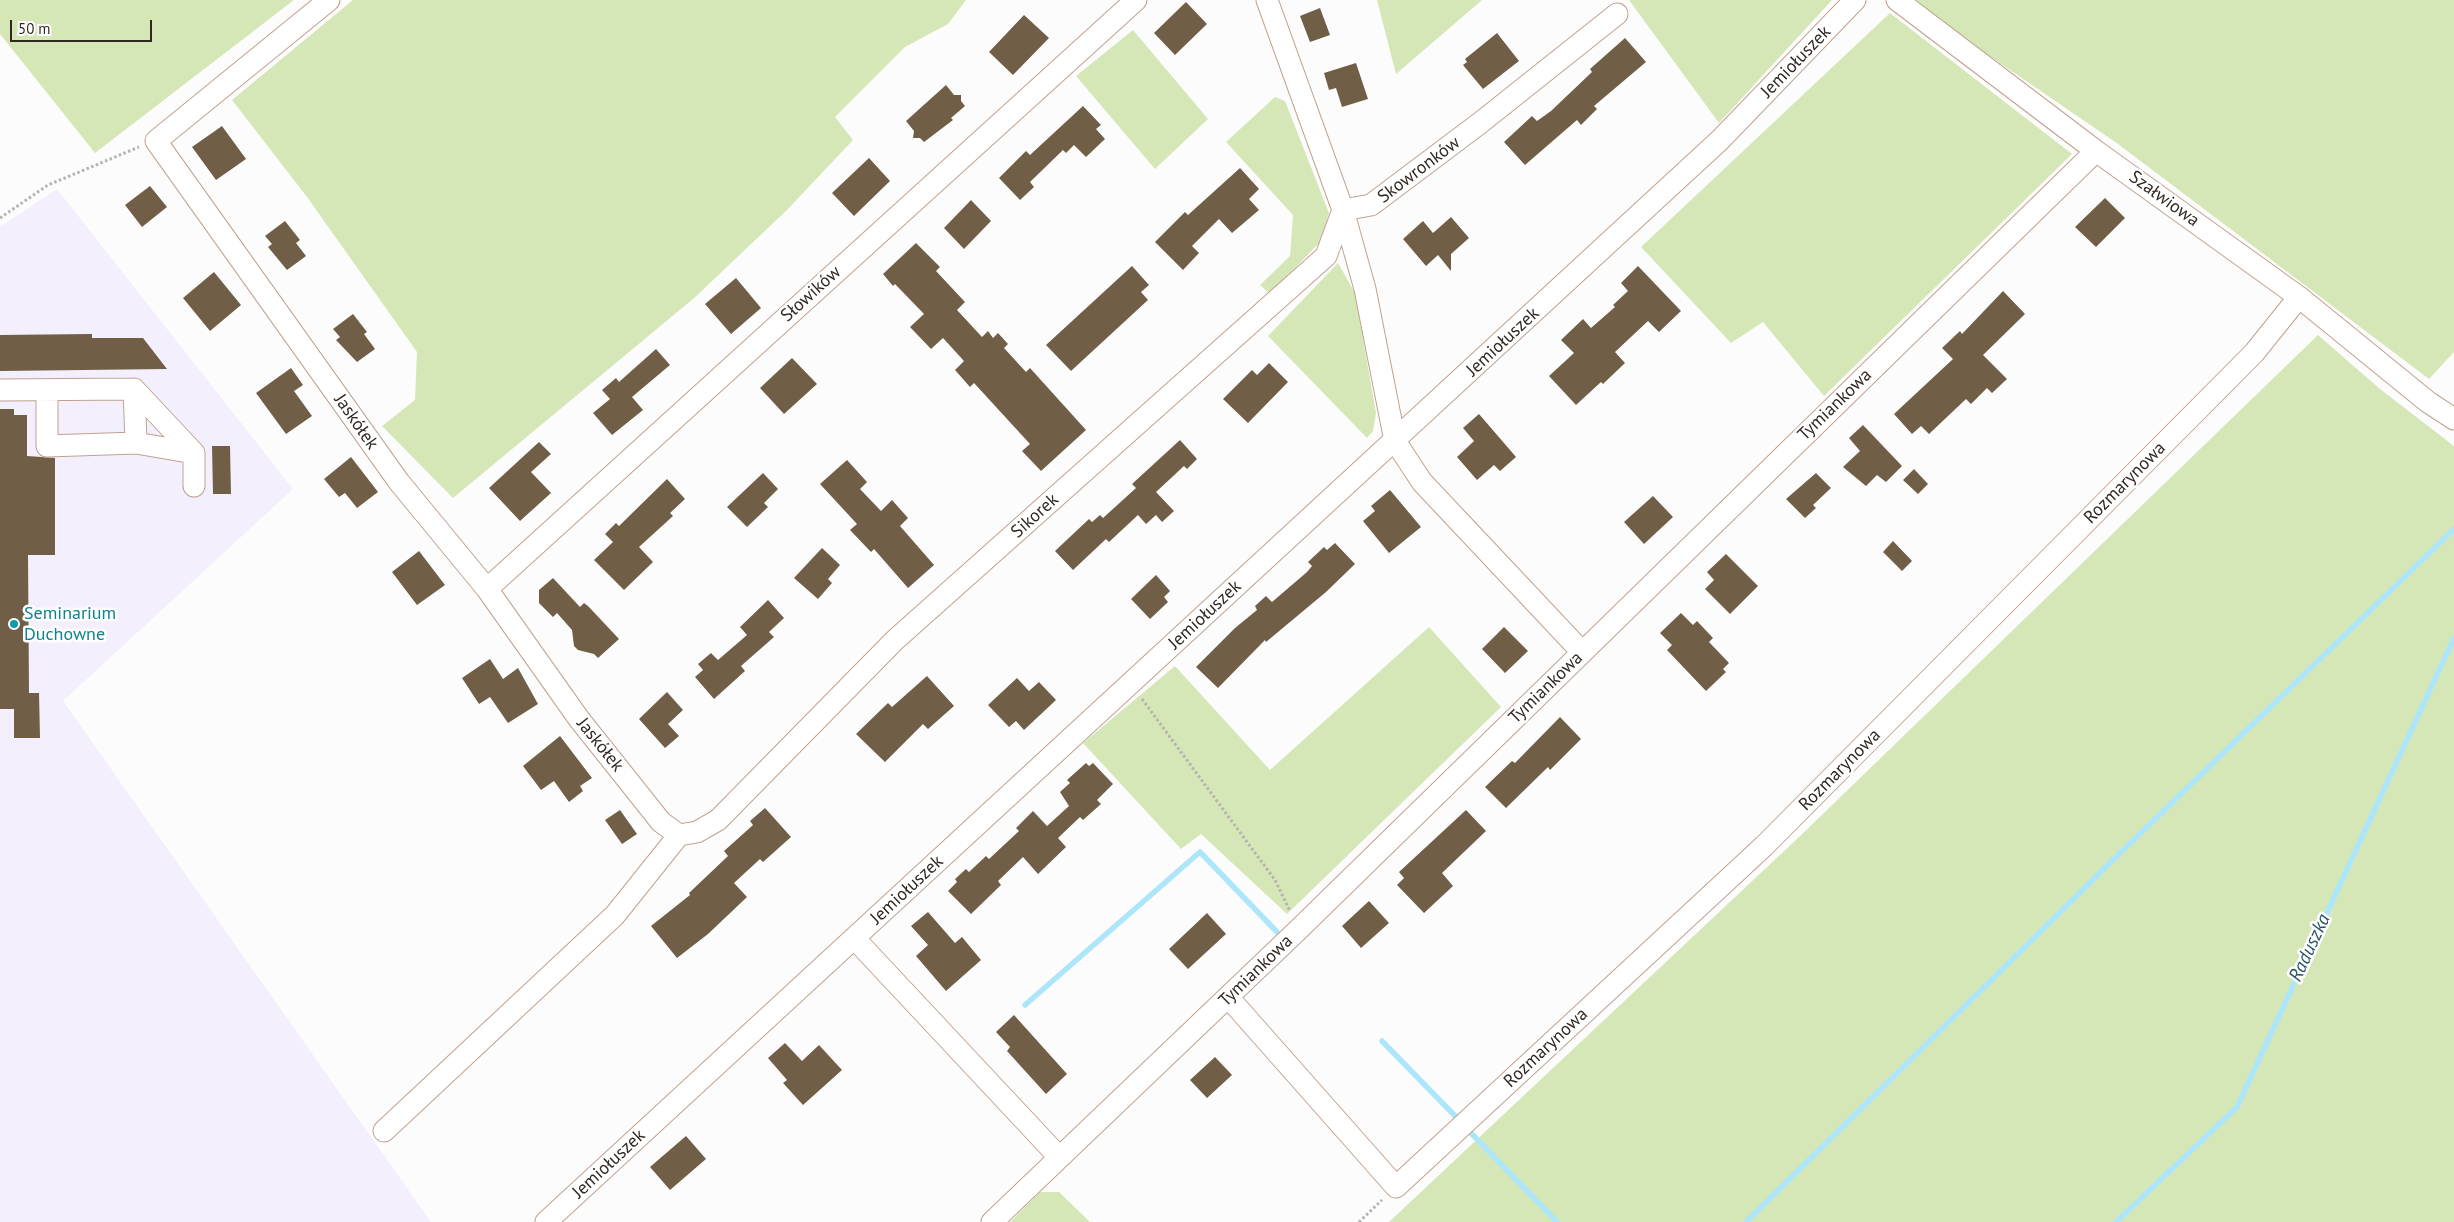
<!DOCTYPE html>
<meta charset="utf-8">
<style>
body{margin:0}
#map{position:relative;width:2454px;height:1222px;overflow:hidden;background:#fcfcfc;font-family:"PT Sans",sans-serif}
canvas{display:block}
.scale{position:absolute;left:10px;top:20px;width:142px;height:22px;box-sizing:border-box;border:2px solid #332821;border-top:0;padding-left:6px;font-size:15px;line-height:18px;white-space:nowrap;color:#332821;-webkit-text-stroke:4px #fff;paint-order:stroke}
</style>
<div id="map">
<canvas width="2454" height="1222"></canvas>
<div class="scale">50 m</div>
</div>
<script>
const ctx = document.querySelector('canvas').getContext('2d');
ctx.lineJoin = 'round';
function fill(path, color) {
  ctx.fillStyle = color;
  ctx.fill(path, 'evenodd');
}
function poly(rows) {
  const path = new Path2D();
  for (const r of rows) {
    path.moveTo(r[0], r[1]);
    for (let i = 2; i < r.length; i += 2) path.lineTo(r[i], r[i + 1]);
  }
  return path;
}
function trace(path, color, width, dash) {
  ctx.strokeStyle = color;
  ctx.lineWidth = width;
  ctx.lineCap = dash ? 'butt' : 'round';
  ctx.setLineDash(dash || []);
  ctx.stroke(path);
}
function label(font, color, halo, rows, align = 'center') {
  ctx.font = font + ' "PT Sans",sans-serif';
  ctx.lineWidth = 5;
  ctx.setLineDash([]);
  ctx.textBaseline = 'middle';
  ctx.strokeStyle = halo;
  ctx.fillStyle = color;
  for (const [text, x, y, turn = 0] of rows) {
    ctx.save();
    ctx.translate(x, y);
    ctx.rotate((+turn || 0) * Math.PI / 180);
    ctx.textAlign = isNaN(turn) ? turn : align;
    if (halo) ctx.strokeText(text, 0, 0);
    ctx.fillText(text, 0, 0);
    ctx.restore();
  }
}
fill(poly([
 [57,189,293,489,63,701,431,1222,0,1222,0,227]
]), '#f3effd');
fill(poly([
 [0,0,294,0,95,153,0,34],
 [353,0,966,0,948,24,905,47,835,117,853,140,787,210,693,299,453,498,382,426,415,400,417,352,307,197,232,100],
 [1377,0,1482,0,1396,74],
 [1629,0,1832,0,1719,123],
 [1908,0,2454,0,2454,352,2429,379,2118,144],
 [1890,13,2072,154,1824,396,1763,322,1731,343,1641,247],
 [1133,30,1208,119,1155,169,1076,76],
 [1275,97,1285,101,1329,213,1321,241,1270,294,1260,285,1290,256,1293,215,1226,142],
 [1338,263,1355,293,1376,413,1373,431,1367,438,1268,336],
 [2318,335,2380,389,2454,446,2454,1222,1389,1222,1798,838],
 [1429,627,1501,707,1287,914,1201,834,1181,849,1083,743,1175,666,1270,770],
 [1040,1192,1059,1192,1090,1222,1010,1222]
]), '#d5e7b7');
trace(poly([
 [1025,1005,1200,852,1277,932],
 [1382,1041,1458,1119],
 [1471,1133,1557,1222],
 [1746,1222,2118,855,2454,529],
 [2116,1222,2237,1107,2454,638]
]), '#ade5fa', 5.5);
fill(poly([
 [1186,2,1207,24,1175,55,1154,33],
 [1320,8,1330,35,1310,42,1300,16],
 [1024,15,1049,38,1013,75,989,52],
 [1497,33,1519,61,1483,89,1463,65,1467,62,1465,59],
 [1625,38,1646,62,1594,106,1597,109,1581,125,1577,120,1525,165,1504,142,1532,116,1537,121,1551,111,1592,72,1590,69],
 [1356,63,1368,99,1342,107,1336,88,1329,90,1324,73],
 [946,85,954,95,961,95,961,101,965,106,951,118,953,120,924,142,920,138,913,138,914,131,906,121],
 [1083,106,1101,125,1096,129,1105,139,1086,157,1074,145,1066,153,1063,150,1030,182,1034,187,1020,200,999,178,1026,151,1030,155],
 [222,126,246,159,216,180,192,147],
 [869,158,890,181,854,216,832,193],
 [1240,168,1259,189,1249,199,1259,210,1232,233,1219,219,1192,246,1199,253,1183,270,1155,242,1185,212,1188,215],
 [150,186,167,207,142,227,125,205],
 [2105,198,2125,218,2096,247,2075,227],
 [971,200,991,221,964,249,944,228],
 [1451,217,1469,238,1451,254,1451,271,1438,255,1426,266,1403,239,1423,221,1433,233],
 [285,221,300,240,296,243,306,256,287,270,268,247,272,244,265,236],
 [916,243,940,267,936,271,965,302,957,310,982,337,988,331,993,338,998,333,1008,344,1004,348,1026,372,1030,368,1086,430,1041,471,1022,451,1030,444,974,383,970,387,955,370,964,361,943,338,931,349,910,327,924,314,895,284,893,286,883,274],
 [1132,266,1149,285,1141,292,1148,300,1071,371,1046,345],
 [1638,266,1681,311,1659,332,1648,321,1615,352,1625,363,1603,384,1601,382,1576,405,1549,376,1574,353,1561,340,1583,319,1591,328,1615,307,1613,305,1628,291,1621,283],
 [214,272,241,305,210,331,183,298],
 [736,278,761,308,731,334,705,304],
 [2003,291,2025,314,1983,355,2007,379,1992,393,1987,388,1971,404,1966,399,1929,434,1921,426,1912,434,1894,414,1953,359,1942,348,1960,331,1962,334],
 [353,314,367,332,364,334,375,349,357,362,336,340,340,337,333,329],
 [92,334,92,338,143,338,167,369,0,371,0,335],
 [656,349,670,365,632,397,643,410,612,435,593,413,610,399,602,390,616,378,619,382],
 [792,358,817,384,784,414,760,388],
 [1269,363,1288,382,1248,423,1223,399,1252,370,1257,375],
 [291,368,303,385,294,391,312,416,286,434,256,393],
 [0,409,14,409,14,415,27,415,27,456,55,458,55,555,28,555,29,693,39,693,40,738,14,738,14,709,0,709],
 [1479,414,1516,457,1500,471,1494,465,1477,480,1457,457,1474,441,1463,428],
 [1863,425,1902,466,1886,482,1877,475,1866,486,1843,467,1860,451,1849,438],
 [1180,440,1197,459,1187,469,1184,466,1156,492,1174,511,1162,522,1156,515,1146,524,1138,515,1109,542,1106,539,1073,570,1055,551,1089,519,1092,522,1100,515,1103,518,1136,488,1132,484],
 [539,442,551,454,531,472,551,493,520,521,489,488],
 [212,446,230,446,231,494,213,494],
 [351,457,378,492,357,508,345,493,339,497,324,479],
 [847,460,867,482,860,489,881,511,892,500,908,518,900,526,934,565,908,588,874,549,871,552,850,530,857,524,820,484],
 [1914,469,1928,484,1918,494,1903,480],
 [763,473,778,489,764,503,768,507,747,527,727,507],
 [1816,473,1831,488,1813,505,1816,508,1805,518,1786,499],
 [667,479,685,499,670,513,673,516,639,547,653,562,624,590,594,560,613,542,605,534,616,523,619,526],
 [1390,490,1421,527,1389,553,1363,521,1375,511,1371,506],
 [1653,496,1673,517,1644,544,1624,522],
 [1893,541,1912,561,1902,571,1883,552],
 [1335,543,1355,564,1326,592,1266,642,1265,640,1218,688,1196,667,1235,628,1257,610,1255,606,1266,596,1272,602,1307,572,1312,566,1308,562,1324,547,1327,550],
 [822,548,840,565,828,579,832,583,818,599,794,578],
 [419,551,445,585,417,605,392,572],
 [1726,554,1758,586,1730,614,1705,589,1714,580,1707,572],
 [1156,575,1170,591,1164,597,1168,602,1150,619,1131,599],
 [553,578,580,607,584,603,588,606,619,639,598,658,594,654,578,650,574,646,572,630,557,613,553,617,539,603,539,590],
 [768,600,784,618,769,632,774,637,741,666,745,671,714,699,695,677,703,670,698,664,711,653,718,660,747,635,740,627],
 [1681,613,1693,625,1697,621,1713,638,1709,642,1729,663,1723,669,1726,672,1706,691,1667,650,1672,645,1660,633],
 [1504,627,1528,651,1505,673,1482,649],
 [490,659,503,679,518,668,538,704,508,723,490,697,479,704,462,678],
 [927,676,954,706,928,729,923,724,885,762,856,734,888,703,892,707],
 [1017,678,1029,691,1039,682,1056,700,1024,730,1016,721,1009,727,988,705],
 [667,692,683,710,668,724,679,736,665,748,639,719],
 [1560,717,1581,739,1550,770,1548,767,1506,808,1485,787,1512,761,1515,763],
 [560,736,592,778,580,786,583,791,569,802,554,781,541,790,523,766],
 [1086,763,1089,766,1093,763,1113,784,1097,800,1101,804,1083,820,1080,817,1058,838,1066,847,1038,874,1023,857,998,881,1001,885,971,914,948,891,957,882,955,879,966,869,969,872,986,856,989,859,1019,831,1016,828,1033,811,1047,826,1069,806,1060,792,1070,783,1067,780],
 [765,808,791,837,763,862,760,859,734,883,747,897,708,934,677,958,651,926,690,895,689,893,728,856,724,851,753,825,750,821],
 [620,810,637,834,622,844,605,820],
 [1466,810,1486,831,1442,873,1453,886,1424,913,1397,885,1404,878,1399,872],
 [1369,901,1389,923,1361,948,1342,926],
 [928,912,955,943,962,937,981,960,946,991,916,956,928,945,911,926],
 [1207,913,1226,934,1188,969,1169,949],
 [1014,1015,1067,1074,1046,1094,1007,1051,1010,1047,996,1032],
 [785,1043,802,1061,819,1045,842,1070,803,1105,783,1083,787,1080,768,1058],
 [1215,1057,1232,1075,1207,1098,1190,1080],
 [686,1136,706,1159,670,1190,650,1167]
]), '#705e47');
const minor = poly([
 [329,0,156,141,399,482,487,589,579,719,661,822,679,835,697,832,718,820,895,640,1326,256,1343,210],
 [1267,0,1343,210,1371,205,1480,123,1617,14],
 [1897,0,2096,151,2299,297,2428,402,2454,419],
 [1343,210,1365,289,1395,441,1422,482,1582,652],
 [0,390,134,389,194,453,194,486],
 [47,390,47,446,136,443,134,389],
 [136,443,194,453],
 [487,589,1136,0],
 [854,938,1059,1157],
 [1228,997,1396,1187,1764,846,2254,353,2299,297],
 [384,1131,615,915,679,835],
 [546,1222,1720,140,1855,0],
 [992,1222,1299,929,2096,151]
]);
trace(minor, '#bfa290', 23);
trace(poly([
 [0,218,48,185,139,147],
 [1142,699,1275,880,1290,911],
 [1359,1222,1382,1200]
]), '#b6b2b0', 3, [2.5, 2.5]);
trace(minor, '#fff', 21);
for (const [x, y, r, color] of [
 [14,624,5,"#0f9aa8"]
]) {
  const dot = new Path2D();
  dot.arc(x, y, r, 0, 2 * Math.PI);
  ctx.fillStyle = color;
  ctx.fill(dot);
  trace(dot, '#fff', 2);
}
label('18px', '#332821', '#fff', [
 ["Jemiołuszek",1796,62,-46],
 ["Skowronków",1419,170,-37],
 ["Szałwiowa",2164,199,36],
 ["Słowików",811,294,-42],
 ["Jemiołuszek",1503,342,-43],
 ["Tymiankowa",1835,405,-44],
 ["Jaskółek",356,422,55],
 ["Rozmarynowa",2125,483,-45],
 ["Sikorek",1035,516,-42],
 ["Jemiołuszek",1205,615,-43],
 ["Tymiankowa",1546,688,-44],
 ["Jaskółek",600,745,51],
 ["Rozmarynowa",1840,770,-45],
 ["Jemiołuszek",907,890,-43],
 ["Tymiankowa",1256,971,-44],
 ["Rozmarynowa",1546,1048,-43],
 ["Jemiołuszek",609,1164,-43]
]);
label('18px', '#0d838f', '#fff', [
 ["Seminarium",24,614],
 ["Duchowne",24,635]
], 'left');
label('italic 19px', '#295565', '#fff', [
 ["Raduszka",2310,948,-65]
]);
</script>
